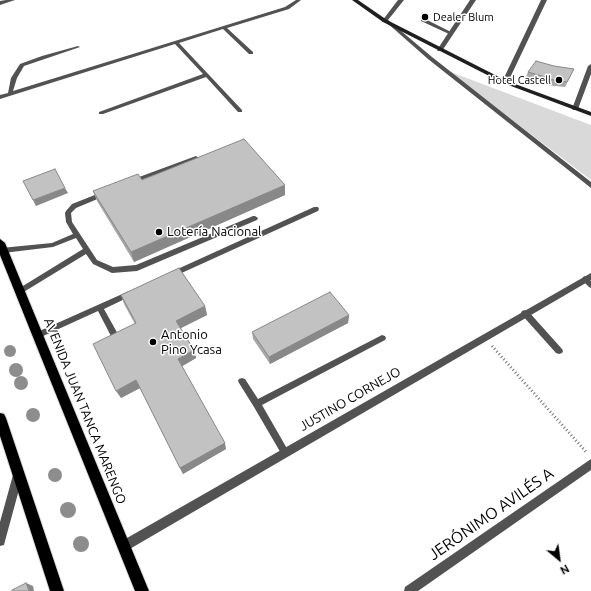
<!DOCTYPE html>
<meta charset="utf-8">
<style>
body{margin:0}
#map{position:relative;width:591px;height:591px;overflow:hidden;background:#fff;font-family:Ubuntu,sans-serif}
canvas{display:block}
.north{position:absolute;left:539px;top:539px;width:40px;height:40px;-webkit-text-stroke:3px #fff;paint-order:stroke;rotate:151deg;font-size:11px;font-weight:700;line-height:16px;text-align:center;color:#000}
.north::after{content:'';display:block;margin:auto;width:14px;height:18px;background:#000;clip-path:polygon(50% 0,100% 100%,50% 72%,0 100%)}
</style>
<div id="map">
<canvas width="591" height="591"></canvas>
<div class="north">N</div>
</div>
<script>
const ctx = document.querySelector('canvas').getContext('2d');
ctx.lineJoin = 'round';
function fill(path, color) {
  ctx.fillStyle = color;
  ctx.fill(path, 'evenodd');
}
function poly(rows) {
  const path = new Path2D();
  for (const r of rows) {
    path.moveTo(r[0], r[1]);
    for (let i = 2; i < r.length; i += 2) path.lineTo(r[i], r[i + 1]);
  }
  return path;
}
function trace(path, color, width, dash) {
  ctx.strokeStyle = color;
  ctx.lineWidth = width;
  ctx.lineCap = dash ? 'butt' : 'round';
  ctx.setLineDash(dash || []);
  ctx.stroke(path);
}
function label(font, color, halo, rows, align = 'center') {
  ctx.font = font + ' Ubuntu,sans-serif';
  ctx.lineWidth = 3;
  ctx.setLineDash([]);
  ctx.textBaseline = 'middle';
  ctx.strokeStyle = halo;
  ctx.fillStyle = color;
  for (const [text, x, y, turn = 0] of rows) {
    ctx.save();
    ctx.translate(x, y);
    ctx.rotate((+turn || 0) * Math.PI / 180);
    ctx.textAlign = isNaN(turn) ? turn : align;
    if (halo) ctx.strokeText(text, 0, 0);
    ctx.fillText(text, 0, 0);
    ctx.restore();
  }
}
fill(poly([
 [448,71,591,125,591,180]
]), '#d9d9d9');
const primary = poly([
 [0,239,5,243,149,591,135,591,0,255,0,239],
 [0,413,4,414,6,418,64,591,50,591,0,436,0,413]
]);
trace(primary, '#dbdbdb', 2);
trace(poly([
 [492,346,587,453]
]), '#747474', 3, [1, 2.5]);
fill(poly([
 [296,0,301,0,289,9,227,28,253,52,253,54,249,54,223,29,179,43,242,110,242,112,238,112,206,77,103,114,99,114,99,112,203,74,175,44,0,99,0,95,8,93,11,78,20,64,42,56,78,46,80,47,24,66,17,78,13,91,285,7,296,0],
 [421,19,425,19,453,33,449,34,421,21,421,19],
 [196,156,199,158,198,159,135,182,131,182,130,181,131,180,196,156],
 [105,191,107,191,108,193,107,195,76,208,71,213,72,222,97,260,113,267,136,265,253,216,255,216,258,218,257,220,137,271,112,273,110,272,93,264,86,254,22,293,18,293,17,291,18,289,83,249,76,238,53,247,3,253,0,251,1,248,52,243,73,234,66,222,65,213,66,211,72,204,105,191],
 [314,207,318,207,319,209,318,211,175,276,173,277,170,274,171,272,314,207],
 [585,276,591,281,591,288,589,287,583,281,582,279,583,277,585,276],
 [129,291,131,292,132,294,131,296,104,309,119,336,118,338,115,339,112,338,98,311,41,337,38,338,35,337,34,335,35,333,129,291],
 [525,310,528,311,562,349,563,351,562,353,559,354,556,353,522,315,521,313,522,311,525,310],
 [382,335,385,336,386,338,385,340,262,405,289,452,288,455,285,456,282,455,254,407,239,383,238,381,239,379,242,378,245,379,258,399,382,335]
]), '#525252');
fill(poly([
 [6,0,15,0,0,5,0,1,6,0],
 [398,0,404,0,388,20,432,57,591,182,591,188,428,59,386,22,383,22,382,21,398,0],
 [470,0,476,0,442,51,438,51,437,50,470,0],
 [541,0,547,0,508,82,503,83,502,82,541,0],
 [591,64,591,74,578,109,577,110,573,110,572,109,588,66,591,64],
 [591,273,591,280,128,550,124,551,120,550,119,546,120,542,591,273],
 [591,459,591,470,418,591,404,591,405,587,591,459],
 [18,470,21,472,23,475,5,541,4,545,0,546,0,522,13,475,15,472,18,470]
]), '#525252');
fill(poly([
 [352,0,358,0,387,20,507,81,591,112,591,116,503,83,383,22,352,0]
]), '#1f1f1f');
fill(primary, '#000');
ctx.fillStyle = '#8d8d8d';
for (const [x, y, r] of [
 [10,351,6],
 [16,370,7],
 [21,383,7],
 [33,415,7],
 [55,475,7],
 [68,510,8],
 [81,544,8]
]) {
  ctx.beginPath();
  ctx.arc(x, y, r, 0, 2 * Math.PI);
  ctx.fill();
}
fill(poly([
 [554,66,574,69,565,87,546,85,546,83,526,77,528,72],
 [142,180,285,195,134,262,97,201,93,191],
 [121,295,205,306,207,315,181,328,194,350,196,358,182,366,226,449,183,474,140,388,121,398,135,324,124,304],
 [349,315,348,323,270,364,253,339,252,332]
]), '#a7a7a7');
fill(poly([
 [285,185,285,195,134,262,131,252],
 [65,188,68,193,36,206,33,200],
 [205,306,207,315,179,329,176,321],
 [349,315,348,323,270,364,269,357],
 [194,350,196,358,181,367,178,359],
 [136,380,140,388,121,398,116,391],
 [225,443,226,449,183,474,180,468],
 [26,583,33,586,34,591,29,591]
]), '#888');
const building = poly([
 [536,61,554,66,574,69,567,82,548,79,549,78,528,72,536,61],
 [244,139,285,185,131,252,93,191,138,174,142,180,244,139],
 [55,169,65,188,33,200,23,181,55,169],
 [179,268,205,306,176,321,194,350,178,359,225,443,180,468,136,380,116,391,93,344,136,323,121,295,179,268],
 [330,292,349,315,269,357,252,332,330,292],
 [26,583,29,591,12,591,12,590,26,583]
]);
fill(building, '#c2c2c2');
trace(building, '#888', 1);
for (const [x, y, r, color] of [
 [425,17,4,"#000"],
 [559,80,4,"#000"],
 [159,232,4,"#000"],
 [153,342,4,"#000"]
]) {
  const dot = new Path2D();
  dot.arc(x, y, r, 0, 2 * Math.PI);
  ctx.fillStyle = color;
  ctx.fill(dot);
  trace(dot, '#fff', 1.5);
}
label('11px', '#000', '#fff', [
 ["Dealer Blum",433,17],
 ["Hotel Castell",551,80,"right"]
], 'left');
label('13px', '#000', '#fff', [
 ["Lotería Nacional",167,232],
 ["Antonio",161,335],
 ["Pino Ycasa",161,350]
], 'left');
label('13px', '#000', '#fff', [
 ["JUSTINO CORNEJO",350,399,-30],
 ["AVENIDA JUAN TANCA MARENGO",85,411,68]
]);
label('16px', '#000', '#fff', [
 ["JERÓNIMO AVILÉS A",491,514,-35]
]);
</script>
